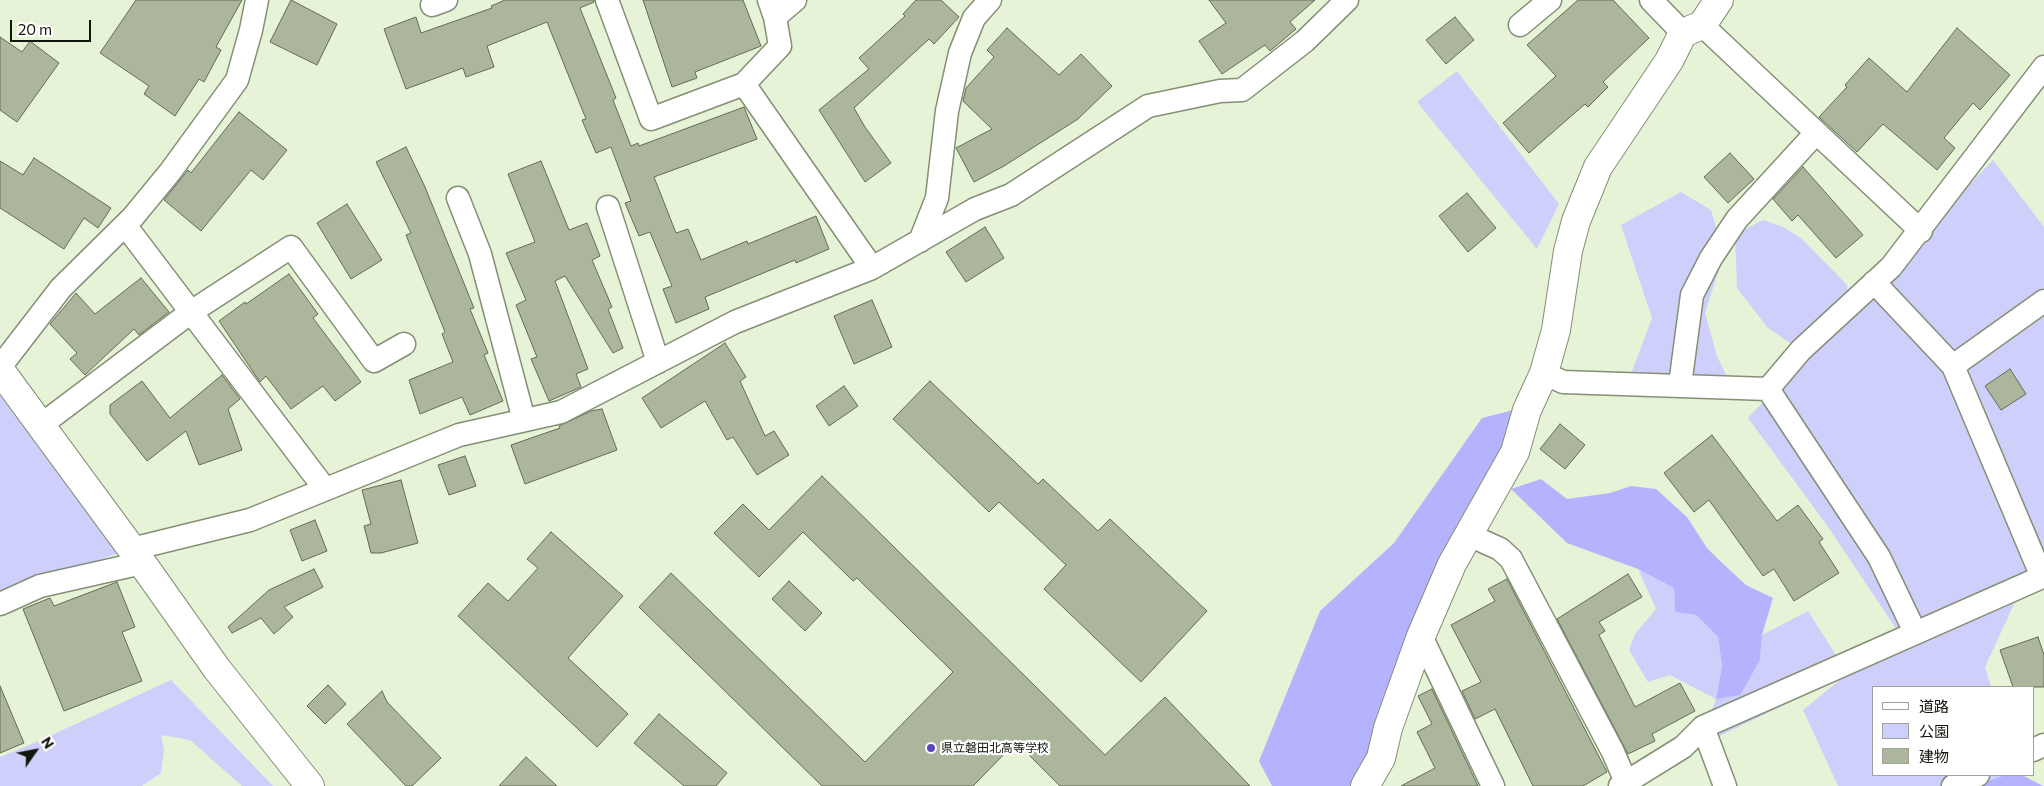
<!DOCTYPE html>
<meta charset="utf-8">
<style>
body{margin:0}
#map{position:relative;width:2044px;height:786px;overflow:hidden;background:#e7f3d7;font-family:Commissioner,"Noto Sans JP",sans-serif}
canvas{display:block}
.legend{position:absolute;left:1872px;top:686px;width:162px;height:90px;box-sizing:border-box;background:#fff;border:1px solid #a0a29e;margin:0;padding:6px 9px;list-style:none;font-size:15px;color:#12160c}
.legend li{display:flex;align-items:center;gap:10px;height:25px}
.legend b{width:25px;border:1px solid #a0a29e}
.north{position:absolute;left:10px;top:726px;width:50px;height:50px;-webkit-text-stroke:4px #fff;paint-order:stroke;rotate:57deg;font-size:14px;font-weight:700;line-height:20px;text-align:center;color:#12160c}
.north::after{content:'';display:block;margin:auto;width:18px;height:22px;background:#12160c;clip-path:polygon(50% 0,100% 100%,50% 72%,0 100%)}
.scale{position:absolute;left:10px;top:20px;width:81px;height:22px;box-sizing:border-box;border:2px solid #12160c;border-top:0;padding-left:6px;font-size:15px;line-height:18px;white-space:nowrap;color:#12160c;-webkit-text-stroke:4px #fff;paint-order:stroke}
</style>
<div id="map">
<canvas width="2044" height="786"></canvas>
<ul class="legend">
<li><b style="height:6px;background:#fff"></b>道路</li>
<li><b style="height:14px;background:#cfcffb"></b>公園</li>
<li><b style="height:14px;background:#abb69c"></b>建物</li>
</ul>
<div class="north">N</div>
<div class="scale">20 m</div>
</div>
<script>
const ctx = document.querySelector('canvas').getContext('2d');
ctx.lineJoin = 'round';
function fill(path, color) {
  ctx.fillStyle = color;
  ctx.fill(path, 'evenodd');
}
function poly(rows) {
  const path = new Path2D();
  for (const r of rows) {
    path.moveTo(r[0], r[1]);
    for (let i = 2; i < r.length; i += 2) path.lineTo(r[i], r[i + 1]);
  }
  return path;
}
function trace(path, color, width, dash) {
  ctx.strokeStyle = color;
  ctx.lineWidth = width;
  ctx.lineCap = dash ? 'butt' : 'round';
  ctx.setLineDash(dash || []);
  ctx.stroke(path);
}
function label(font, color, halo, rows, align = 'center') {
  ctx.font = font + ' Commissioner,"Noto Sans JP",sans-serif';
  ctx.lineWidth = 4.5;
  ctx.setLineDash([]);
  ctx.textBaseline = 'middle';
  ctx.strokeStyle = halo;
  ctx.fillStyle = color;
  for (const [text, x, y, turn = 0] of rows) {
    ctx.save();
    ctx.translate(x, y);
    ctx.rotate((+turn || 0) * Math.PI / 180);
    ctx.textAlign = isNaN(turn) ? turn : align;
    if (halo) ctx.strokeText(text, 0, 0);
    ctx.fillText(text, 0, 0);
    ctx.restore();
  }
}
fill(poly([
 [1457,71,1559,204,1537,249,1417,102],
 [1993,160,2044,227,2044,586,2020,591,1985,667,1991,687,1873,687,1873,775,2005,775,1974,786,1838,786,1803,710,1846,675,1699,746,1716,699,1670,675,1648,682,1629,650,1635,634,1656,609,1638,569,1674,588,1675,612,1696,615,1718,637,1722,666,1716,698,1760,660,1762,635,1808,611,1848,674,1899,633,1826,524,1748,418],
 [1681,192,1711,210,1724,254,1705,313,1717,356,1736,396,1674,398,1623,395,1652,318,1621,225],
 [1763,220,1783,227,1801,238,1847,285,1849,304,1801,350,1768,328,1737,288,1735,234],
 [0,384,132,549,92,562,23,594,0,595],
 [171,680,273,786,242,786,190,740,161,735,164,749,161,773,142,786,0,786,0,757,41,740]
]), '#cfcffb');
fill(poly([
 [1537,404,1361,786,1272,786,1259,761,1320,611,1394,543,1482,418],
 [1541,479,1567,499,1610,493,1631,486,1656,489,1687,517,1707,548,1719,560,1746,585,1773,598,1762,635,1760,660,1740,695,1716,699,1722,666,1718,637,1696,615,1675,612,1674,588,1638,569,1567,543,1511,489],
 [2005,775,2022,775,2043,786,1974,786]
]), '#b5b3fd');
const building = poly([
 [136,0,242,0,216,47,221,50,204,82,199,79,175,116,144,94,149,86,100,53,136,0],
 [291,0,337,24,317,65,270,42,291,0],
 [505,0,594,0,594,2,580,8,616,98,613,100,631,146,638,143,639,146,744,107,757,139,654,177,676,233,688,229,701,260,747,241,748,244,816,216,829,249,796,263,795,260,705,297,709,309,676,323,663,289,672,286,650,232,639,236,625,203,631,201,611,147,596,153,582,120,586,119,547,22,487,46,494,67,466,77,463,68,406,89,384,29,416,17,421,33,492,8,491,6,505,0],
 [643,0,743,0,761,46,695,72,697,78,672,87,643,0],
 [916,0,941,0,959,17,934,44,929,39,854,108,865,127,891,163,865,182,819,110,869,69,859,58,905,16,903,14,916,0],
 [1209,0,1315,0,1290,22,1296,29,1270,51,1265,45,1222,74,1199,41,1226,23,1209,0],
 [1578,0,1613,0,1649,38,1603,82,1608,87,1588,107,1585,104,1529,153,1503,123,1556,76,1527,45,1578,0],
 [1455,17,1474,40,1446,64,1426,40,1455,17],
 [1007,28,1059,75,1081,54,1112,86,1078,119,1004,166,974,182,956,148,992,129,963,101,966,88,994,57,987,50,1007,28],
 [1957,28,2010,75,1980,110,1973,103,1944,138,1955,148,1937,170,1883,124,1857,152,1819,117,1847,87,1845,85,1869,58,1907,92,1957,28],
 [0,37,22,52,30,41,59,63,17,122,0,110,0,37],
 [239,112,287,150,263,180,251,170,201,231,164,200,188,170,191,173,239,112],
 [406,147,425,187,474,308,470,309,488,353,484,355,503,401,470,415,462,397,420,414,409,380,453,362,442,334,445,332,406,235,411,233,376,162,406,147],
 [1730,153,1754,179,1728,203,1704,177,1730,153],
 [34,158,111,208,98,228,84,218,64,249,0,208,0,161,23,175,34,158],
 [541,161,569,230,587,223,600,256,592,260,612,307,608,309,623,348,613,353,565,276,555,281,588,369,576,374,581,387,549,401,531,359,537,357,516,305,526,300,506,253,535,242,508,174,541,161],
 [1803,167,1863,235,1836,258,1798,215,1792,221,1773,199,1803,167],
 [1467,193,1496,228,1468,252,1439,216,1467,193],
 [347,204,382,260,351,279,317,223,347,204],
 [985,227,1004,258,966,282,946,252,985,227],
 [289,274,318,314,313,318,361,382,335,401,323,386,291,409,266,376,260,382,219,321,245,302,246,304,289,274],
 [141,278,169,312,139,335,134,329,85,375,70,359,77,353,50,324,76,293,95,314,141,278],
 [872,300,892,347,854,364,834,316,872,300],
 [725,343,746,377,740,381,765,436,774,431,789,455,757,475,733,437,727,440,705,401,661,428,642,398,725,343],
 [2010,369,2026,394,2001,410,1985,386,2010,369],
 [222,375,240,399,228,409,242,450,199,465,186,431,147,461,110,414,110,405,142,381,170,418,222,375],
 [930,381,1038,484,1043,479,1098,531,1110,519,1207,611,1141,682,1044,589,1066,565,999,502,989,512,893,419,930,381],
 [844,386,858,406,829,426,816,406,844,386],
 [602,409,617,450,525,484,511,445,560,428,559,426,591,411,602,409],
 [1560,424,1585,445,1565,469,1540,449,1560,424],
 [1712,435,1777,521,1798,505,1823,539,1819,542,1839,573,1794,601,1774,569,1763,576,1709,500,1694,512,1664,473,1712,435],
 [465,456,476,486,449,495,438,465,465,456],
 [822,476,1105,755,1165,697,1250,786,1060,786,1016,742,973,786,822,786,639,607,671,573,865,762,953,672,857,578,853,581,803,532,759,577,714,533,743,504,769,530,822,476],
 [401,480,418,543,381,553,371,553,364,526,371,524,362,490,401,480],
 [315,520,327,551,302,561,290,530,315,520],
 [551,532,623,596,568,658,628,714,597,747,458,616,488,583,508,601,538,568,527,559,551,532],
 [314,569,323,587,284,607,293,617,274,634,261,618,232,633,228,627,269,590,314,569],
 [1628,574,1642,597,1599,622,1605,631,1599,635,1635,707,1680,683,1695,711,1652,734,1655,741,1628,754,1557,619,1628,574],
 [1507,579,1607,772,1583,786,1533,786,1495,709,1475,719,1462,691,1481,682,1451,625,1495,601,1488,589,1507,579],
 [789,581,822,613,805,631,772,599,789,581],
 [117,582,135,627,122,632,142,681,64,711,23,609,50,598,54,606,117,582],
 [2038,637,2044,655,2044,687,2013,687,2000,650,2038,637],
 [328,685,346,704,325,724,307,706,328,685],
 [0,686,24,743,0,753,0,686],
 [1432,689,1478,786,1401,786,1435,768,1417,732,1432,724,1418,696,1432,689],
 [382,691,387,702,441,758,412,786,406,786,347,724,382,691],
 [659,714,727,773,716,786,684,786,634,743,659,714],
 [526,757,557,786,499,786,526,757]
]);
fill(building, '#abb69c');
trace(building, '#626c54', 1);
const minor = poly([
 [607,0,651,119,744,84,780,46,775,17,769,0],
 [1651,0,1683,33],
 [432,5,446,0],
 [775,17,795,0],
 [1520,25,1550,0],
 [1702,25,1921,231],
 [744,84,872,268],
 [458,198,480,254,524,420],
 [608,207,658,362],
 [125,225,325,489],
 [920,241,937,198,947,111,960,53,974,18,990,0],
 [1953,366,2044,301],
 [0,367,61,288,133,217,170,172,237,80,251,30,257,0],
 [1544,373,1563,382,1768,389,1801,350,1891,267,2044,67],
 [1680,385,1692,295,1711,258,1737,219,1815,134],
 [1768,389,1879,557,1915,632],
 [41,425,191,312,291,247,374,361,404,344],
 [1469,535,1500,549,1511,559,1613,752,1626,782],
 [132,549,250,520,459,435,561,412,735,322,872,268,975,209,1011,195,1148,106,1220,91,1242,90,1305,41,1347,0],
 [0,604,40,586,142,563],
 [1421,636,1493,786],
 [1703,727,1725,786],
 [2033,750,2044,745],
 [1620,786,1683,747,1703,727,2042,577,1953,366,1874,282],
 [1953,786,1978,775]
]);
const tertiary = poly([
 [0,370,142,563,217,669,310,786],
 [1365,786,1381,758,1388,728,1421,636,1452,564,1515,452,1527,410,1544,373,1556,330,1568,251,1576,221,1598,167,1669,61,1683,33,1702,25,1719,0]
]);
trace(minor, '#848f76', 25);
trace(tertiary, '#848f76', 30);
trace(minor, '#fff', 22);
trace(tertiary, '#fff', 28);
for (const [x, y, r, color] of [
 [931,748,5,"#5a46be"]
]) {
  const dot = new Path2D();
  dot.arc(x, y, r, 0, 2 * Math.PI);
  ctx.fillStyle = color;
  ctx.fill(dot);
  trace(dot, '#fff', 2);
}
label('12px', '#12160c', '#fff', [
 ["県立磐田北高等学校",941,748]
], 'left');
</script>
